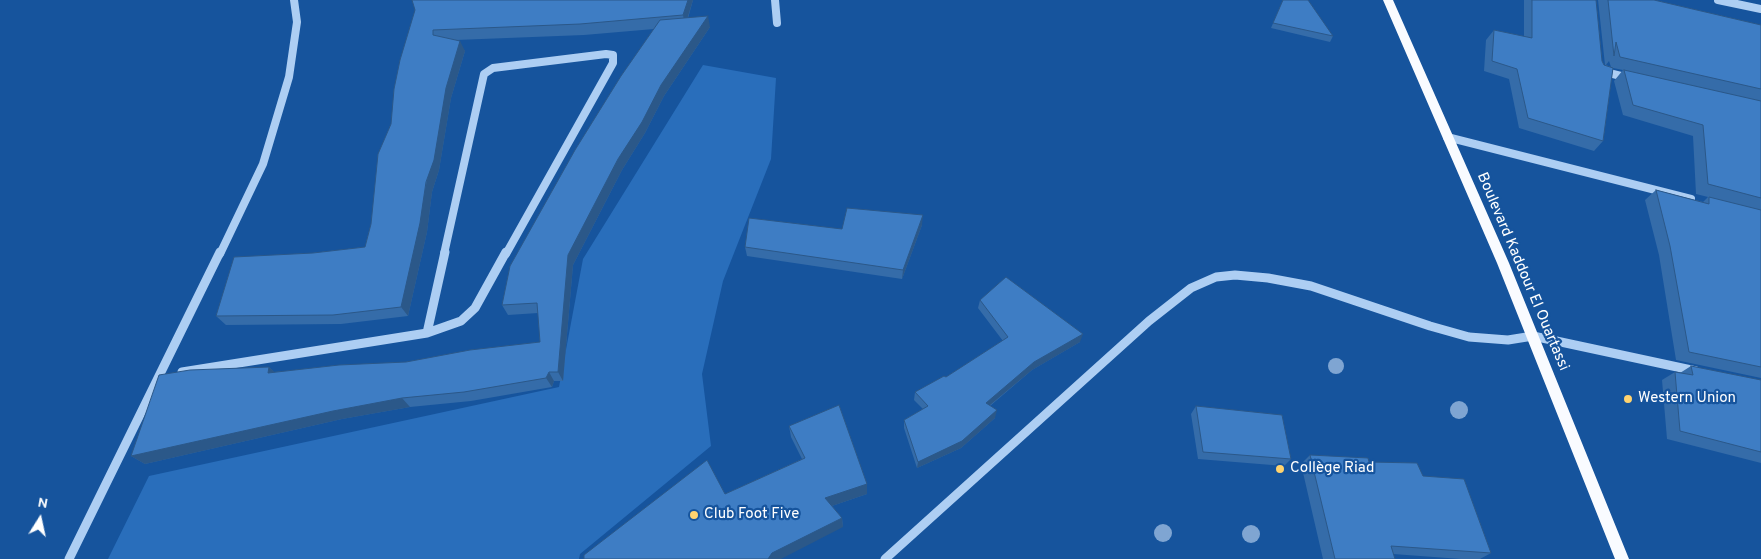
<!DOCTYPE html>
<meta charset="utf-8">
<style>
body{margin:0}
#map{position:relative;width:1761px;height:559px;overflow:hidden;background:#16549d;font-family:Overpass,sans-serif}
canvas{display:block}
.north{position:absolute;left:15px;top:494px;width:50px;height:50px;-webkit-text-stroke:4px #16549d;paint-order:stroke;rotate:10deg;font-size:14px;font-weight:700;line-height:20px;text-align:center;color:#fff}
.north::after{content:'';display:block;margin:auto;width:18px;height:22px;background:#fff;clip-path:polygon(50% 0,100% 100%,50% 72%,0 100%)}
</style>
<div id="map">
<canvas width="1761" height="559"></canvas>
<div class="north">N</div>
</div>
<script>
const ctx = document.querySelector('canvas').getContext('2d');
ctx.lineJoin = 'round';
function fill(path, color) {
  ctx.fillStyle = color;
  ctx.fill(path, 'evenodd');
}
function poly(rows) {
  const path = new Path2D();
  for (const r of rows) {
    path.moveTo(r[0], r[1]);
    for (let i = 2; i < r.length; i += 2) path.lineTo(r[i], r[i + 1]);
  }
  return path;
}
function trace(path, color, width, dash) {
  ctx.strokeStyle = color;
  ctx.lineWidth = width;
  ctx.lineCap = dash ? 'butt' : 'round';
  ctx.setLineDash(dash || []);
  ctx.stroke(path);
}
function label(font, color, halo, rows, align = 'center') {
  ctx.font = font + ' Overpass,sans-serif';
  ctx.lineWidth = 4.5;
  ctx.setLineDash([]);
  ctx.textBaseline = 'middle';
  ctx.strokeStyle = halo;
  ctx.fillStyle = color;
  for (const [text, x, y, turn = 0] of rows) {
    ctx.save();
    ctx.translate(x, y);
    ctx.rotate((+turn || 0) * Math.PI / 180);
    ctx.textAlign = isNaN(turn) ? turn : align;
    if (halo) ctx.strokeText(text, 0, 0);
    ctx.fillText(text, 0, 0);
    ctx.restore();
  }
}
fill(poly([
 [703,65,776,78,771,159,723,281,702,374,711,446,580,554,579,559,108,559,149,476,559,387,583,259]
]), '#296ebb');
trace(poly([
 [775,0,777,23],
 [1718,0,1761,9],
 [1601,71,1629,78],
 [1447,137,1691,199],
 [220,254,263,164,289,77,297,22,294,0],
 [444,254,484,74,493,68,606,54,613,55,613,63,506,254]
]), '#adcef3', 8);
trace(poly([
 [427,333,445,252],
 [427,333,461,321,475,308,506,252],
 [182,372,427,333],
 [69,559,220,252],
 [885,559,1149,321,1191,288,1216,277,1235,275,1268,278,1311,286,1430,326,1469,337,1508,340,1533,336,1696,371]
]), '#adcef3', 9);
fill(poly([
 [1383,0,1393,0,1509,263,1629,559,1615,559,1497,263,1383,0]
]), '#f9fbff');
ctx.fillStyle = '#7fa5d2';
for (const [x, y, r] of [
 [1336,366,8],
 [1459,410,9],
 [1163,533,9],
 [1251,534,9]
]) {
  ctx.beginPath();
  ctx.arc(x, y, r, 0, 2 * Math.PI);
  ctx.fill();
}
fill(poly([
 [693,0,688,18,710,27,664,96,645,133,622,170,573,265,563,381,554,381,552,387,471,401,410,407,342,419,145,464,131,456,269,367,274,372,406,362,540,342,538,313,508,315,502,305,654,29,584,35,456,40,465,51,451,98,439,170,432,192,427,232,408,316,341,324,226,325,216,316,313,253,365,247,371,224,415,10],
 [1283,0,1333,36,1330,42,1271,28],
 [1524,0,1596,0,1602,61,1604,65,1605,65,1598,0,1654,0,1761,25,1761,378,1676,360,1659,255,1645,200,1656,190,1703,202,1708,197,1696,194,1693,136,1623,115,1614,81,1623,70,1613,68,1603,141,1594,151,1519,128,1509,79,1484,71,1486,40,1494,30,1524,37],
 [1609,61,1611,67,1606,65],
 [922,225,902,279,747,256,745,247,842,229],
 [980,300,1080,342,1032,370,990,406,995,418,961,448,917,468,904,428,904,420,923,409,914,400,915,392,946,377,1003,341,978,308],
 [1691,366,1761,380,1761,463,1667,439,1662,380,1675,372,1680,373],
 [1196,406,1291,459,1284,466,1198,459,1191,414],
 [789,426,867,484,867,494,832,506,842,518,843,527,725,494,802,459,791,437],
 [1310,455,1369,462,1423,476,1491,553,1480,559,1461,559,1393,554,1395,559,1323,559,1301,464]
]), '#356ca9');
fill(poly([
 [688,0,693,0,685,26,683,15],
 [708,16,710,27,664,96,645,133,622,170,573,265,563,381,558,372,568,255,618,159,661,85],
 [460,41,465,51,451,98,439,170,432,192,427,232,408,316,401,307,446,88],
 [923,215,922,225,902,279,903,270],
 [1083,334,1080,342,1032,370,984,410,986,403,1034,362],
 [269,367,279,376,268,373],
 [549,372,554,381,552,387,546,378],
 [402,398,410,407,342,419,145,464,131,456,333,411],
 [997,410,995,418,961,448,917,468,918,462],
 [867,484,867,494,826,508,825,498],
 [842,518,843,527,781,559,768,559,772,553]
]), '#2b5889');
const building = poly([
 [412,0,688,0,683,15,580,24,433,30,433,35,460,41,446,88,434,160,426,182,420,223,401,307,333,315,216,316,234,257,313,253,365,247,371,224,378,154,391,124,394,89,400,60,415,10,412,0],
 [1283,0,1308,0,1333,36,1273,23,1283,0],
 [1532,0,1596,0,1602,61,1604,65,1613,68,1603,141,1528,118,1517,69,1492,61,1494,30,1532,38,1532,0],
 [1608,0,1654,0,1761,25,1761,89,1620,57,1616,42,1614,56,1608,0],
 [708,16,661,85,642,122,618,159,568,255,558,372,549,372,546,378,464,392,402,398,333,411,131,456,159,375,190,370,269,367,268,373,339,365,406,362,470,350,540,342,537,303,502,305,510,266,575,150,621,76,660,20,708,16],
 [1624,70,1761,101,1761,198,1708,184,1703,125,1633,105,1624,70],
 [1656,190,1709,204,1709,197,1761,210,1761,367,1689,352,1670,246,1656,190],
 [847,208,923,215,903,270,745,247,749,218,842,229,847,208],
 [1006,277,1083,334,1034,362,986,403,997,410,962,441,918,462,904,420,928,406,915,392,944,376,946,377,1008,337,980,300,1006,277],
 [1691,366,1761,380,1761,452,1680,431,1675,372,1693,375,1691,366],
 [839,405,867,484,825,498,842,518,772,553,768,559,584,559,584,555,707,460,725,494,805,458,789,426,839,405],
 [1196,406,1282,415,1291,459,1203,452,1196,406],
 [1310,455,1368,458,1369,462,1417,463,1423,476,1464,479,1491,553,1391,546,1395,559,1335,559,1310,455]
]);
fill(building, '#3e7dc4');
trace(building, '#2b5889', 1);
for (const [x, y, r, color] of [
 [1628,399,5,"#ffd36f"],
 [1280,469,5,"#ffd36f"],
 [694,515,5,"#ffd36f"]
]) {
  const dot = new Path2D();
  dot.arc(x, y, r, 0, 2 * Math.PI);
  ctx.fillStyle = color;
  ctx.fill(dot);
  trace(dot, '#16549d', 2);
}
label('15px', '#fff', '#16549d', [
 ["Boulevard Kaddour El Ouartassi",1522,272,67]
]);
label('15px', '#fff', '#16549d', [
 ["Western Union",1638,399],
 ["Collège Riad",1290,469],
 ["Club Foot Five",704,515]
], 'left');
</script>
